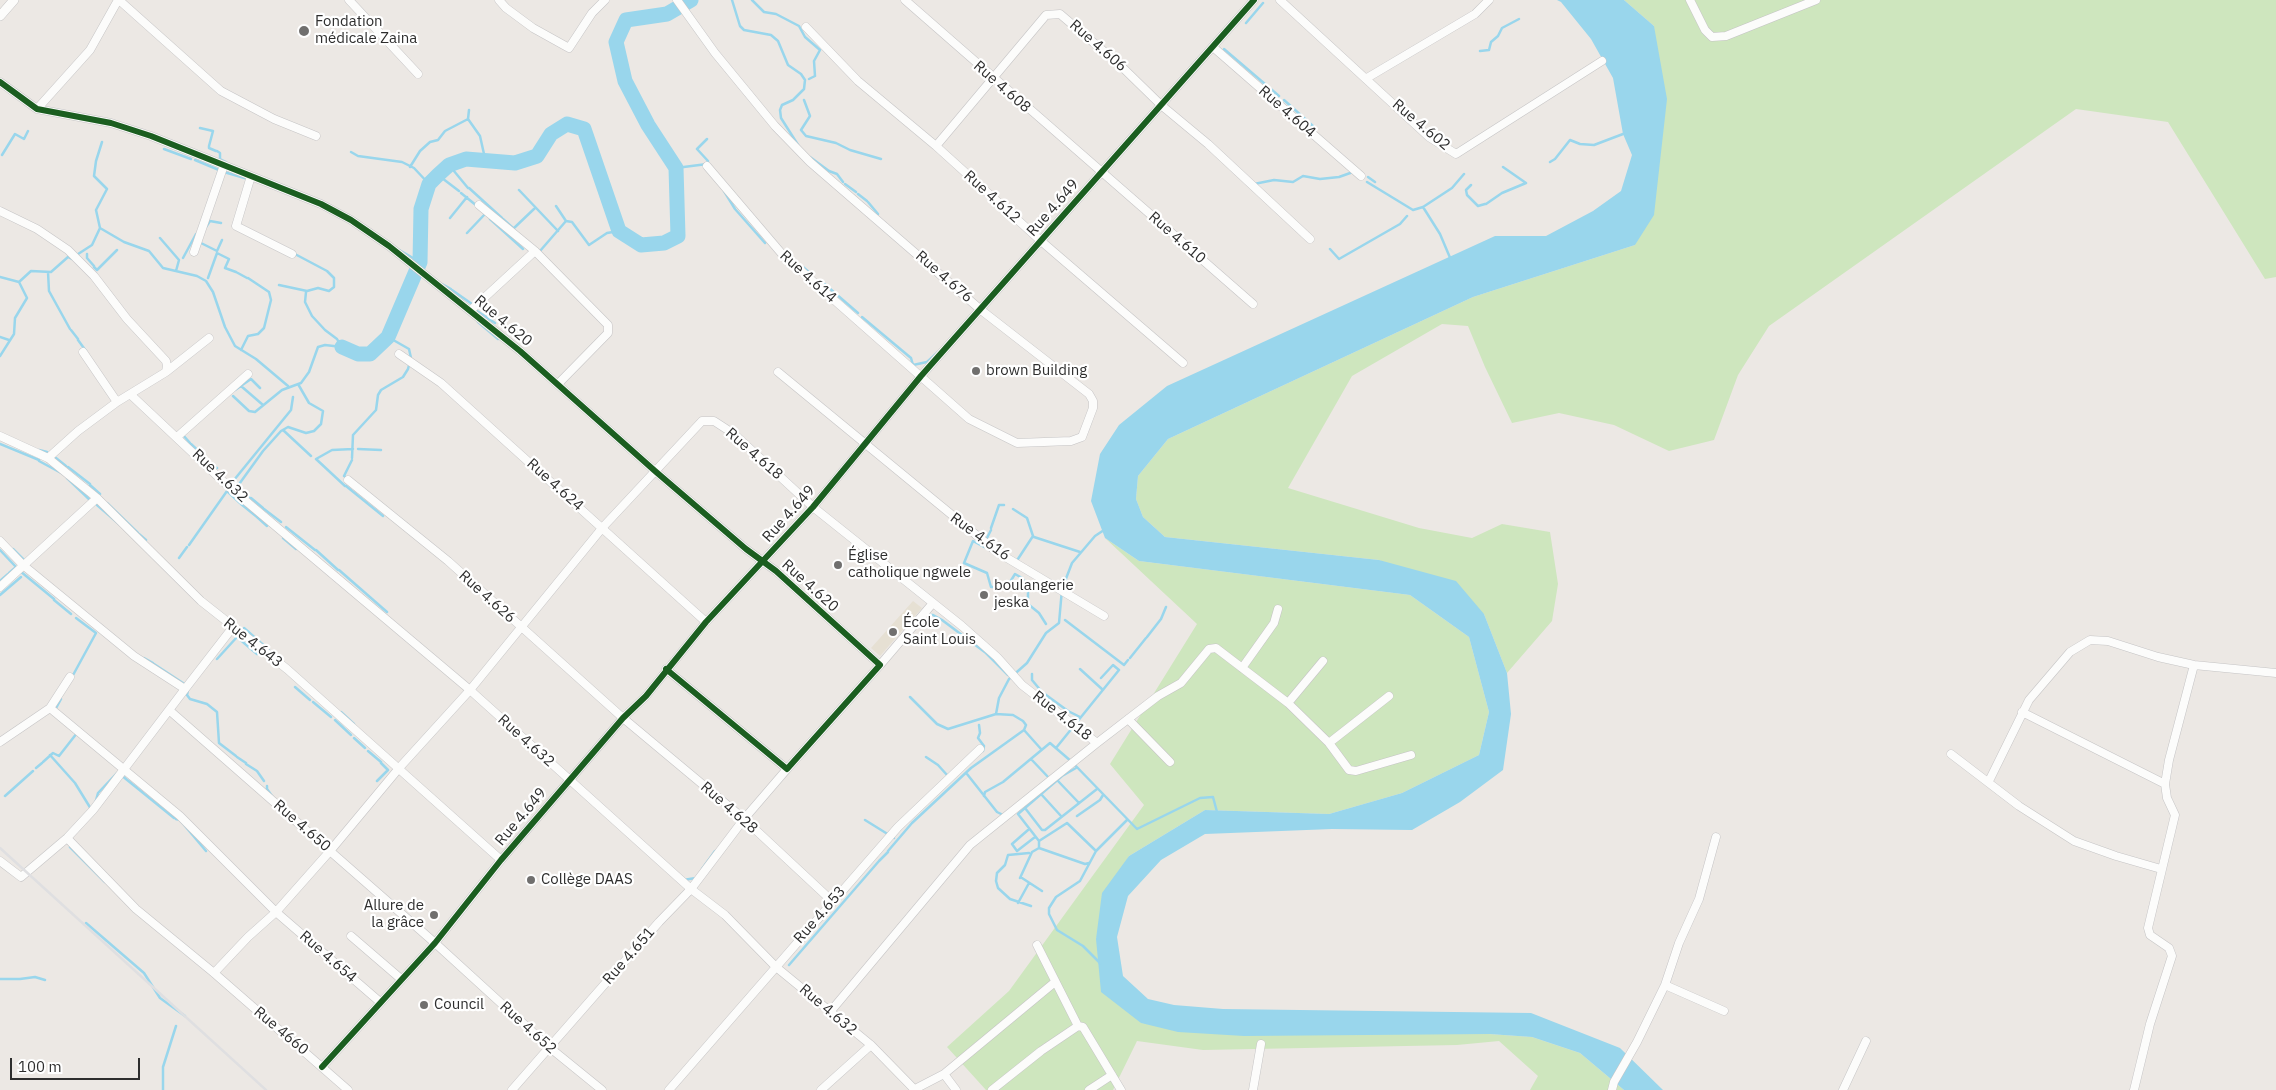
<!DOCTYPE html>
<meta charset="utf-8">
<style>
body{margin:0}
#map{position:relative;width:2276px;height:1090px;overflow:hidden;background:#ece8e4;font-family:"IBM Plex Sans",sans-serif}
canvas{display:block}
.scale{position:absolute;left:10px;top:1058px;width:130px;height:22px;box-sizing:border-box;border:2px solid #2e2e2e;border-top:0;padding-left:6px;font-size:15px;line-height:18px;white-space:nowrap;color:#2e2e2e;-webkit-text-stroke:4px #fff;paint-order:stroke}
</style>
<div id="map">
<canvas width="2276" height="1090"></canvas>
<div class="scale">100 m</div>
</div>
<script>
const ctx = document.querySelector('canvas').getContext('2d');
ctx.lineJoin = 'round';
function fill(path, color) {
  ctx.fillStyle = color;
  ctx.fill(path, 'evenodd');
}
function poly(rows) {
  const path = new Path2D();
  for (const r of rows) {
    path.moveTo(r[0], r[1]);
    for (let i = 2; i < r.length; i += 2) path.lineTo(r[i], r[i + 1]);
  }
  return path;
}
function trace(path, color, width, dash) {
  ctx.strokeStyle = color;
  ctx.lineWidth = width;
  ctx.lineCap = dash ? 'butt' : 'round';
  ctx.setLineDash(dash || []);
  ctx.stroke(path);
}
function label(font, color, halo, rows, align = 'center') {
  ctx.font = font + ' "IBM Plex Sans",sans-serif';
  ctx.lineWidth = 4.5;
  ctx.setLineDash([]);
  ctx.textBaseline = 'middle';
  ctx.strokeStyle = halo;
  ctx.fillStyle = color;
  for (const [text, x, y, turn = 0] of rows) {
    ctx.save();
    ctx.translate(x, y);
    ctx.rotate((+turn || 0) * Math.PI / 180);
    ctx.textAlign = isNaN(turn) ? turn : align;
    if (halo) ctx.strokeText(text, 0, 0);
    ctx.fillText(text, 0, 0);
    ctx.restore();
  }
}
fill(poly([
 [913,601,922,608,880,656,871,648]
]), '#e6e0d3');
fill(poly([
 [1624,0,2276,0,2276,277,2265,279,2168,122,2076,109,1769,326,1738,375,1714,440,1669,451,1614,425,1559,413,1512,423,1485,367,1468,326,1442,324,1352,376,1288,488,1419,528,1472,538,1502,524,1550,532,1558,584,1552,621,1507,673,1484,614,1379,560,1165,537,1143,517,1136,499,1138,476,1168,439,1473,297,1635,245,1654,26],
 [1105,538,1139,561,1410,595,1469,637,1489,712,1479,755,1402,793,1329,814,1205,810,1129,856,1096,939,1141,1023,1489,1034,1532,1037,1580,1053,1624,1090,1530,1090,1538,1076,1499,1041,1457,1045,1203,1050,1137,1041,1113,1090,986,1090,947,1047,1009,991,1144,805,1110,764,1197,624]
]), '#cee6be');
fill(poly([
 [1557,0,1624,0,1654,26,1667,99,1654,215,1635,245,1473,297,1168,439,1138,476,1136,499,1143,517,1165,537,1379,560,1456,581,1484,614,1507,673,1511,714,1503,770,1460,802,1412,830,1332,829,1205,834,1161,860,1128,896,1117,937,1123,976,1148,999,1174,1005,1223,1009,1531,1013,1620,1048,1663,1090,1624,1090,1580,1053,1532,1037,1489,1034,1244,1036,1178,1032,1141,1023,1101,992,1096,939,1102,893,1129,856,1205,810,1329,814,1402,793,1479,755,1489,712,1469,637,1410,595,1139,561,1105,538,1091,501,1100,454,1119,425,1167,386,1495,236,1546,236,1593,211,1621,191,1632,155,1623,134,1613,78,1591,39,1561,2]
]), '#99d6ec');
trace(poly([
 [732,0,740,26,744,30,771,35,778,41,788,65,801,74,805,80,804,89,793,100,782,105,780,110,781,118,800,148],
 [752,0,764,12,776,14,799,26,805,37,820,50,814,61,815,76,809,79],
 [1246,23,1263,3],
 [1224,49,1279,96],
 [1480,51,1489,50,1491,42,1498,36,1502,28,1519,19],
 [804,100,810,116,801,130,806,136,836,143,850,150,881,159],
 [1284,100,1314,127],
 [469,110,468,119,480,136,486,163],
 [200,128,213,131,209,146,209,148,216,151],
 [164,149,191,159],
 [217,151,220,153,220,159,226,162],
 [351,152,358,156,402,162,414,168,429,184],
 [2,155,15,134,24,139,28,131],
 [810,157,829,171,837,174,843,182],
 [195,160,219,170,218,173],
 [1550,162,1555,159,1570,140,1580,144,1594,145,1623,134],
 [449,165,468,188],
 [410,167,420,151,430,142,438,140,445,131,468,119],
 [676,168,707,164,708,161,697,149,707,139],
 [224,172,248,179],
 [438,175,459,191],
 [1368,177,1375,182],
 [1367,182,1413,210,1423,207,1452,188,1464,174],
 [845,184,856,192],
 [1254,184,1274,180,1293,182,1303,176,1320,179,1339,177,1353,172],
 [1471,185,1466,190,1467,195,1478,206,1485,204],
 [469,188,502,218],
 [519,190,558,231],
 [724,191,735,209,765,243],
 [461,193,477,206],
 [858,194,867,201],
 [868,202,878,214],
 [1486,204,1502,193,1526,183,1503,167],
 [556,206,566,221,572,222,589,245,607,233,619,231],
 [1423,207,1440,234,1451,260],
 [450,218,467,197],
 [490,219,523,249],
 [503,219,513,228],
 [206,227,210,221,221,223],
 [100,228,124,242,149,251,163,268,197,276,206,281,213,292,225,327,235,346,256,359,288,386],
 [513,229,535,208],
 [467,233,485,214],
 [160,238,179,260,176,271],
 [199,242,217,251,222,240],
 [394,247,420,262],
 [1330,249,1339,259,1400,224,1407,216],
 [540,251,566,221],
 [87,254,87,258,94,266],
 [75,256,92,245,100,228,96,210,107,189,94,176,96,161,102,142],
 [183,258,196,234],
 [94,267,97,270,117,250],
 [803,267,811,274],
 [48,272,49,291,70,329],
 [236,272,247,278],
 [0,277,19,282,27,298,15,318,14,334,0,356],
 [208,278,217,253,229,259,225,268,236,272],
 [821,281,858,313],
 [19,282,31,271,51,272,68,257,72,259],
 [442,284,451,289],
 [279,285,307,291,318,288,329,291,334,287,334,278,327,271,293,253],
 [452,290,472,304],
 [306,292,305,302,312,316,325,330,337,339,341,346],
 [474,309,495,323],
 [862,317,911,358,913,365,927,362,938,352],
 [478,322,498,339],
 [71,330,78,339],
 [0,337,9,340],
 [78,340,86,351],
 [241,350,248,336,258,334,264,328,271,300,269,292,248,278],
 [241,386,263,405],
 [235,390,251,379,260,388],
 [233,396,249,411,255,412,282,390,301,383,309,372,318,347,325,345,342,347],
 [283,430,311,456],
 [183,435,190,443],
 [0,444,39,460],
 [191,444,209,461],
 [358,449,381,450],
 [39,450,47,452],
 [56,458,66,466],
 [352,458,353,435,376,410,378,395,381,390,403,377,408,369,411,358,409,349,388,337],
 [39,461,63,474],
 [209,462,217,468],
 [68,467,90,484],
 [67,478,92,502],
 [347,478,344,476,352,460],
 [234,480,291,410,293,397],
 [90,485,100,494],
 [345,486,316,459,332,450,353,449],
 [346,486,383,516],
 [249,497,237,487,263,451,281,431,288,427,306,433,314,431,321,424,323,411,309,403,298,384],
 [251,498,263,508],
 [107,503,138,533],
 [241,504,257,517],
 [97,505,119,524],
 [264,509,281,522],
 [1013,509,1027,518,1033,536,1016,562],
 [257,517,267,526],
 [286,527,315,550],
 [991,528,999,505,1004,505],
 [139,534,146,540],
 [284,536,283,538,296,549],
 [1034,537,1080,552],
 [987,538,991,530],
 [189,545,227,491,240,503],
 [13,549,25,561],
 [988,549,973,541,964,563,987,573,991,587,1007,587,1015,574,1022,578,1028,586,1028,604,1039,613,1046,624],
 [0,550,16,567,9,573],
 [316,550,338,570],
 [179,558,187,547],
 [339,570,387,612],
 [20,571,54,599],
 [0,581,8,574],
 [0,595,21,577],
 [54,600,71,614],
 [926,615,933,615,942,620,986,653,1008,675],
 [1065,620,1124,665,1128,660],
 [244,628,269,650],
 [1147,637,1161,619,1166,607],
 [144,658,153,663],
 [1130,658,1146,638],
 [217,659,237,637,257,654],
 [154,664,186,685],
 [1080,669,1103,690],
 [1032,674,1032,680,1042,692,1068,711,1080,717],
 [72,677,96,633,76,618],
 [295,687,310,700],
 [188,690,187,695,190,699,207,704,217,712,219,743,236,756],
 [910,697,937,724,948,729,996,714,1013,715,1023,721,1026,725,1024,730,1041,749],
 [313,702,331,717],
 [55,710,61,699],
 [341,712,354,724],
 [996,714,999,698,1009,679,1027,663,1046,633,1059,623,1062,589,1072,563,1095,536,1104,530],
 [335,720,351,735],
 [979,725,980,733,978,738,984,746,983,751],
 [354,738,365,748],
 [1056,748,1119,670,1113,665,1101,678],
 [368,751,381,762],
 [50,755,75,783,91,809],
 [237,757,246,763],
 [926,757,938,765,947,775,950,775],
 [1031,759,1049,778],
 [43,762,53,753,59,756,77,733],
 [246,764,257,771,264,781],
 [36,768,42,763],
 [967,774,997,812,1003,815],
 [121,775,174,818],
 [377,781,388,770,381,763],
 [1058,781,1079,803],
 [267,786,267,789,272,796],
 [1041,794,1061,816],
 [5,796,33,771],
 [984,796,985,792,1003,782,1050,743,1072,762,1137,829,1200,798,1213,797,1217,812],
 [95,804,98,793,117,773],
 [1025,808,1042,830,1045,830,1097,789],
 [1077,816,1100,800,1103,795],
 [176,819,180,820,206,851],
 [865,820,894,838],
 [1028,830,1012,844,1017,851,1035,837],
 [1039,841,1067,823,1096,851],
 [70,847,105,882],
 [1039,848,1039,841,1018,814,1062,776,1076,768],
 [1039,848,1085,864,1089,863],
 [888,851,912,823,971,768,1024,730],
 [1029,853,1008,855,1005,865,997,873,996,881,998,888,1010,899,1031,906],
 [879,861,888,852],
 [702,869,715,851],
 [1020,878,1032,852,1039,848],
 [1022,878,1042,891],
 [683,880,696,878],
 [1018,903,1029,883],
 [86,923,144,973,160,998,185,1016],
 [1100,963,1083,946,1057,930,1049,914,1049,908,1056,897,1080,881,1096,851,1127,820],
 [789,965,879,861],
 [0,979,19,979],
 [20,979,35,977,45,980],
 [163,1090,163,1067,176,1026]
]), '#99d6ec', 2.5);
trace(poly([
 [342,347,358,354,370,354,388,337,420,262,421,209,429,184,438,175,449,165,466,159,515,163,537,156,551,134,567,124,584,129,619,231,641,245,664,243,678,236,676,168,648,125,625,81,616,42,626,20,667,14,691,0]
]), '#99d6ec', 15);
const minor = poly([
 [119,0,221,91,274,119,316,136],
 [349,0,418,74],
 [499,0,506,8,533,28,569,48,592,13,605,0],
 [677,0,715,53,775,126,810,162,981,310,1089,394,1093,401,1093,408,1082,437,1071,441,1017,443,969,419,782,254,707,166],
 [905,0,1253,304],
 [1280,0,1429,137,1456,154,1602,61],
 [1690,0,1705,30,1712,37,1726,36,1816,0],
 [806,27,858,81,936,146,1041,241,1183,363],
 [1213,47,1361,176],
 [1367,78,1475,14,1489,0],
 [0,82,37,109,111,123,151,136,321,204,351,220,389,246,520,351,655,471,746,549,776,571,880,665,787,769,666,669],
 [37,109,90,50,118,0],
 [936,146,1046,15,1060,14,1121,66,1161,105,1208,144,1310,239],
 [251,176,236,226,292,254],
 [479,205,535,251,608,325,608,333,558,384],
 [0,211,37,229,68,250,94,276,127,319,166,361,167,366,166,372,117,402,78,431,48,458],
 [194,252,224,165],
 [471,310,535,251],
 [83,352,117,402],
 [399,354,441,383,706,622],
 [166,372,209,338],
 [778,372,997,552,1104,616],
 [130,394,228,486,470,690,691,889,725,915,776,967,871,1045,821,1090],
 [0,436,48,458,97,498,201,601,287,669,501,860],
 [177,437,248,374],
 [348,480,448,561,623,718,744,819,832,901],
 [0,541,23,565,134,656,185,689,233,627],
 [0,587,97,498],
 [880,665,933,603],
 [1242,668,1274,623,1278,609],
 [1288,703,1323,661],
 [50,708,180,816,276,912,380,1002],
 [169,710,435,943,549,1047,602,1090],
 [2022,712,2165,784],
 [1128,719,1170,762],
 [0,742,50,708,70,677],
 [1329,743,1389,696],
 [1951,754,2019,806,2074,841,2116,856,2161,869],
 [1989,781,2029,700,2070,652,2090,640,2108,641,2158,657,2194,665,2276,673],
 [67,838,136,909,214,973,348,1090],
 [0,861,21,877,67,838,93,810,185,689],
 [351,936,401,979],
 [1037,945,1078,1026,1083,1027,1121,1090],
 [214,973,248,937,276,912,330,851,400,767,470,690,603,527,702,421,714,421,734,434,813,507,962,626,997,657,1022,685,1097,743],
 [1665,985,1724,1011],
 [830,1012,970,845,1097,743,1158,696,1181,683,1209,649,1216,648,1288,703,1329,743,1349,770,1356,771,1411,755],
 [871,1045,915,1090],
 [322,1067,435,943,501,860,623,718,646,696,706,622,813,507,921,376,1254,0],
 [944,1074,956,1090],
 [915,1089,944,1074,1055,982],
 [512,1090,659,922,691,889,744,819,787,769],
 [669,1090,898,827,980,749],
 [992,1090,1041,1051,1078,1026],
 [1089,1090,1112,1075],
 [1253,1090,1261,1044],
 [1612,1090,1614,1082,1637,1042,1665,985,1679,943,1699,899,1716,837],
 [1843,1090,1866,1041],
 [2134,1090,2150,1024,2172,956,2169,948,2150,935,2148,928,2175,815,2167,798,2165,784,2169,760,2194,665]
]);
const tertiary = poly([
 [0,16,14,0]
]);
trace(minor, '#c5c4c5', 9);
trace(tertiary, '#c5c4c5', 10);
trace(minor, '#fcfcfb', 8);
trace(tertiary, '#fcfcfb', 9);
trace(poly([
 [0,848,266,1090]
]), '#dfdfe1', 2.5);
trace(poly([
 [0,82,37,109,111,123,151,136,321,204,351,220,389,246,520,351,655,471,746,549,776,571,880,665,787,769,666,669],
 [322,1067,435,943,501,860,623,718,646,696,706,622,813,507,921,376,1254,0]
]), '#1b5e20', 6);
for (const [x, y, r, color] of [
 [304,31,6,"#706f6e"],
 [976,371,5,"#706f6e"],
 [838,565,5,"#706f6e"],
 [984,595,5,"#706f6e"],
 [893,632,5,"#706f6e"],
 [531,880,5,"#706f6e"],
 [434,915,5,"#706f6e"],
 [424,1005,5,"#706f6e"]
]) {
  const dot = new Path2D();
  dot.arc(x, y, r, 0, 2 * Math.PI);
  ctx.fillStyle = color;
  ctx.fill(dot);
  trace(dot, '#fff', 2);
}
label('15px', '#2e2e2e', '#fff', [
 ["Fondation",315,22],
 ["médicale Zaina",315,39],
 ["brown Building",986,371],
 ["Église",848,556],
 ["catholique ngwele",848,573],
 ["boulangerie",994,586],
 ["jeska",994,603],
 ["École",903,623],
 ["Saint Louis",903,640],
 ["Collège DAAS",541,880],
 ["Allure de",424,906,"right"],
 ["la grâce",424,923,"right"],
 ["Council",434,1005]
], 'left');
label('15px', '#2e2e2e', '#fff', [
 ["Rue 4.606",1098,46,41],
 ["Rue 4.608",1002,87,41],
 ["Rue 4.604",1287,112,41],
 ["Rue 4.602",1421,125,40],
 ["Rue 4.612",992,197,42],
 ["Rue 4.649",1053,208,-49],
 ["Rue 4.610",1177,238,41],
 ["Rue 4.614",808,277,42],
 ["Rue 4.676",944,277,41],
 ["Rue 4.620",503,321,40],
 ["Rue 4.618",754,454,41],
 ["Rue 4.632",220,476,43],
 ["Rue 4.624",555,485,42],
 ["Rue 4.649",789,514,-48],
 ["Rue 4.616",980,537,36],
 ["Rue 4.620",810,586,42],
 ["Rue 4.626",487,597,42],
 ["Rue 4.643",253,643,38],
 ["Rue 4.618",1062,716,38],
 ["Rue 4.632",526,741,42],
 ["Rue 4.628",729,808,41],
 ["Rue 4.649",521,817,-50],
 ["Rue 4.650",302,826,41],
 ["Rue 4.653",820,915,-49],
 ["Rue 4.651",629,956,-49],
 ["Rue 4.654",328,957,41],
 ["Rue 4.632",828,1010,40],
 ["Rue 4.652",528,1028,42],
 ["Rue 4660",281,1031,40]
]);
</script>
